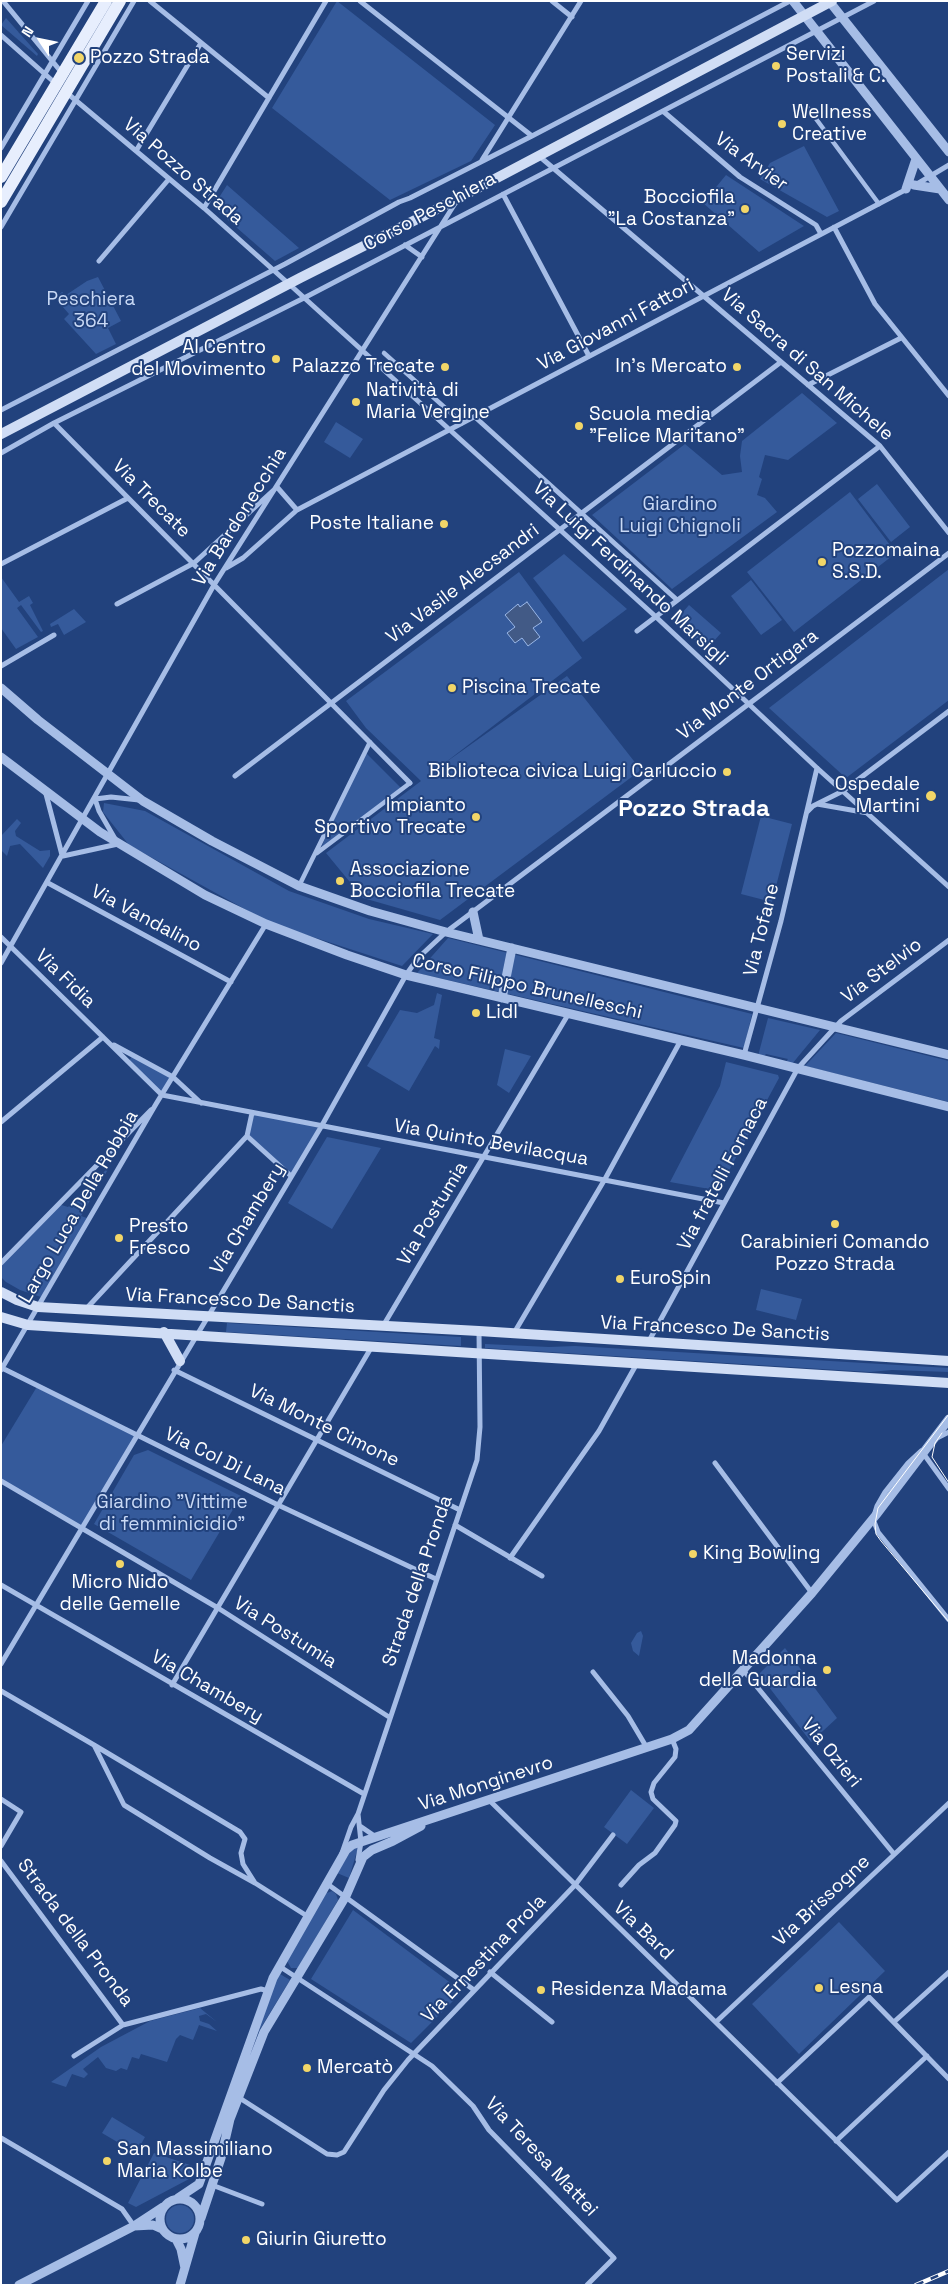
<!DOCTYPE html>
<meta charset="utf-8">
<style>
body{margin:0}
#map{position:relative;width:950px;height:2286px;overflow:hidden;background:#22427d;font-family:"Space Grotesk",sans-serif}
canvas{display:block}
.frame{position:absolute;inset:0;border:2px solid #fff;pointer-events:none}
.north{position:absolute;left:15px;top:15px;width:50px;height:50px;-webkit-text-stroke:4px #22427d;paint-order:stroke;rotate:304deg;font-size:14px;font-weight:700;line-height:20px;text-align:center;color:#fff}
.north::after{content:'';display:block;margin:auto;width:18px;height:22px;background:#fff;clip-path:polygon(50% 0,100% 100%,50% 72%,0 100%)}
</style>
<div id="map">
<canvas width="950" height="2286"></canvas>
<div class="frame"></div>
<div class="north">N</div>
</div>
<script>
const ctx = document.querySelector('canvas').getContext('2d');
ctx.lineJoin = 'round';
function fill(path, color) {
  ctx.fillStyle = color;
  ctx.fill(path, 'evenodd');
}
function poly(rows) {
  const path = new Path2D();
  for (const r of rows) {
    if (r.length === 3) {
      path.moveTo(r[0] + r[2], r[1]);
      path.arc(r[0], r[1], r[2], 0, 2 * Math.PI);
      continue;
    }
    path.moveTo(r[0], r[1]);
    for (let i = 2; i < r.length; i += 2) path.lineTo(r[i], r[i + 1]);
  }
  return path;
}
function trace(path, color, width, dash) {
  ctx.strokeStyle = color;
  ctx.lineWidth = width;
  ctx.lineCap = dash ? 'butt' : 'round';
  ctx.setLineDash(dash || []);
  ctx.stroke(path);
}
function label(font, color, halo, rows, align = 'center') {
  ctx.font = font + ' "Space Grotesk",sans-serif';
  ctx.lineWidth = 4;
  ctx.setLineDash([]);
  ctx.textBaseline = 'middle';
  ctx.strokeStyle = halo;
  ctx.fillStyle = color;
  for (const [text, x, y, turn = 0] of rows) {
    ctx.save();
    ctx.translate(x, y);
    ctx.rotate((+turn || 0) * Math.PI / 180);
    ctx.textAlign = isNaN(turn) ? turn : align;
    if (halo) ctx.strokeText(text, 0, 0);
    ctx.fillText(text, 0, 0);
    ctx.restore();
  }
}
fill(poly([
 [337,1,495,125,471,161,390,200,272,108],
 [6,18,38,54,37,56,1,25],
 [804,146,839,211,827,217,760,179,770,163],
 [726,175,804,226,759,252,703,203],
 [227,185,299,248,275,261,213,207],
 [98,277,121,321,108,328,116,344,96,354,64,319,69,314,55,298,62,292,66,295,87,281],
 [802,393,837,423,788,460,765,455,759,477,762,479,757,495,765,498,777,512,672,589,592,515,685,444,722,475,742,472,740,456,742,441],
 [336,422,363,439,350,458,324,442],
 [877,484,910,527,891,542,858,499],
 [850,492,896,553,794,632,747,572],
 [564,554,627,609,583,642,533,578],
 [949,569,949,700,846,778,769,708],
 [519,572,582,658,442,765,567,676,641,770,440,920,363,898,326,853,421,781,366,728,346,701],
 [1,577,19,602,29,596,33,603,30,605,43,631,41,632,21,605,17,608,38,637,16,649,1,628],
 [751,580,782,620,761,635,731,596],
 [689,605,721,633,706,650,674,622],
 [74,609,86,622,64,635,58,624,51,627,50,624],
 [365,752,402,789,318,854],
 [104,803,145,811,289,891,369,919,433,934,402,966,270,923,129,845,103,812],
 [761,816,792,824,772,902,741,894],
 [17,819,21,823,15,831,16,836,40,851,50,850,50,856,43,868,20,844,10,846,7,856,1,850,1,836],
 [448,938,752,1014,744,1048,417,973],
 [437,993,442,995,434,1038,440,1040,439,1049,435,1046,409,1091,367,1066,400,1010,417,1013,434,1005],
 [768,1018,820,1030,792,1064,785,1063,788,1059,766,1054,763,1057,758,1056],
 [836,1033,949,1061,949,1102,805,1066],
 [505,1049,531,1056,509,1093,497,1085],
 [133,1055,173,1077,162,1095,128,1062],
 [726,1062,778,1075,779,1078,719,1189,715,1190,670,1182,720,1086],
 [252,1113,321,1127,291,1176,247,1136],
 [327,1137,381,1148,332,1229,288,1203],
 [110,1166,81,1216,90,1219,44,1298,20,1290,6,1282,1,1277,1,1263,58,1204,68,1207],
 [761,1289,802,1299,796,1320,756,1310],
 [227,1323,461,1337,461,1346,226,1332],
 [485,1344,549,1347,575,1346,949,1368,949,1372,892,1370,870,1372,485,1348],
 [38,1385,136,1435,82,1527,1,1481,1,1446],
 [148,1450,241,1496,191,1580,94,1524,134,1455],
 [641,1631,643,1636,639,1656,633,1651,631,1643,637,1633],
 [785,1648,837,1718,811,1742,759,1674],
 [631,1790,654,1808,627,1844,604,1827],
 [358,1848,349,1878,337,1873,352,1849],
 [332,1891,336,1894,338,1900,298,1968,291,1968,287,1961,324,1894],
 [353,1910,460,1990,460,1994,411,2043,311,1979],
 [839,1922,885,1971,799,2054,752,2004],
 [280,1974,290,1980,254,2039,271,1990],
 [200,2008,217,2022,206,2014,199,2016,200,2021,209,2024,217,2031,199,2025,193,2040,180,2035,176,2039,167,2062,141,2054,139,2059,132,2057,127,2070,121,2068,116,2071,106,2068,98,2057,83,2069,88,2074,84,2078,72,2074,66,2087,51,2082,101,2047,150,2021],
 [112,2117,145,2137,136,2153,102,2133],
 [154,2153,193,2166,189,2179,136,2207,128,2203],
 [180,2219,14]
]), '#355a9b');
const water = poly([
 [527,602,542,622,533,628,540,637,528,646,522,638,515,643,507,633,515,627,505,615,518,604,520,607,527,602]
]);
fill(water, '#425a86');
trace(water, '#9ab7e7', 1);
trace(poly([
 [808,108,879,204],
 [384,353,462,423],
 [317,853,410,783],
 [299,886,370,742]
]), '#a6bde6', 4.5);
trace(poly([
 [3,1,62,73],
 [150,1,269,98],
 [360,1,532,136],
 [552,1,572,17],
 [1,35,55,83],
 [67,93,204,208,289,284,655,616,817,768,949,887],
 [664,112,740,177,816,225,821,234],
 [1,148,88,1],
 [136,151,201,43],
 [539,156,880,446,949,533],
 [482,160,581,1],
 [917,184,949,165],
 [503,194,589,356],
 [204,208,326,1],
 [1,227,134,1],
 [834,227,875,304,949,396],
 [405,245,422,257],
 [99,261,169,179],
 [808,385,901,338],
 [1,410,285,264,399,202,410,198,532,136,790,1],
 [475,417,676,599],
 [54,423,410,783],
 [1,453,54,423,304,298,874,1],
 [297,510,907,189],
 [1,564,128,498],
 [117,604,194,563,277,487,297,510,243,558,226,568],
 [637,631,880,446],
 [1,666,54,635],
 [235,776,781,362],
 [46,794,62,855],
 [95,799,111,797,139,800],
 [817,804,868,813],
 [807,812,813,806,843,791,949,711],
 [63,856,118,844,99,811,95,799],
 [48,883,231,982],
 [1,937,162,1095],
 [1,963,214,585,456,202],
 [114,1045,173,1077,201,1103],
 [744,1055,781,921,817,768],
 [162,1095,724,1203],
 [1,1122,103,1037],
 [247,1136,291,1176],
 [1,1263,151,1110],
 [86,1309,247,1136,252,1113],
 [383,1326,569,1013],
 [514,1333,605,1179,681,1040],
 [649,1341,798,1068,841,1021,949,940],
 [2,1368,278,1505,436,1579],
 [1,1370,156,1104,266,924],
 [174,1370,460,1510],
 [937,1438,949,1432],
 [921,1451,908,1463,885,1492,877,1506,873,1519,878,1532,949,1620],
 [923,1453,949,1489],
 [715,1463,812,1593],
 [1,1481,218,1608,389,1717],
 [455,1525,542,1576],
 [510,1558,599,1431,636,1365],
 [1,1585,364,1794],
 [1,1664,321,1127,406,975,418,958,446,932,949,553],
 [744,1671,894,1854],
 [593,1672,628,1716,647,1748],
 [172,1685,371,1348],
 [1,1691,94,1745],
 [94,1745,240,1832,245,1839,241,1853,243,1864,255,1883,210,1858,124,1805,94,1745],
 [1,1799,21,1812,1,1846],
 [489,1800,897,2200,949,2152],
 [358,1814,361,1842,358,1860],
 [360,1826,376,1837],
 [342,1853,351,1827,358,1814,477,1460,480,1427,479,1331],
 [1,1861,123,2025],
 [255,1883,307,1916],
 [326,1883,474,1990],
 [621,1885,639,1865,655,1853,675,1825,676,1821,653,1799,651,1792,654,1783,675,1757,676,1749,672,1739],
 [279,1966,432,2066,473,2106,489,2130,614,2258,587,2285],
 [490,1972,552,2022],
 [895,2021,949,1972],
 [716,2022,949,1803],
 [74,2056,123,2025,261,1989,268,1991],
 [777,2083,869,1997,949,2079],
 [238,2097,327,2154,337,2155,344,2152,384,2090,408,2060,575,1885,613,1835],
 [1,2138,122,2209,134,2226],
 [836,2141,927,2056],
 [212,2185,262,2204]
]), '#a6bde6', 5);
trace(poly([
 [793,1,949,200],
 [829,1,949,152],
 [914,185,940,189],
 [906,189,916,159],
 [1,688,38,720,143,801,212,841,299,886,370,911,446,932,949,1055],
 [1,757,100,832,205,895,266,924,347,955,406,975,744,1055,949,1107],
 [473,912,479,940],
 [502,998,512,948],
 [178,2198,199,2184,273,1978,346,1850,352,1845,376,1837,672,1739,689,1730,812,1593,876,1515,949,1419],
 [180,2219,20],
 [201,2218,221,2158,230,2119,264,2032,346,1896,363,1857,372,1850,393,1841,421,1826],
 [134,2226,153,2225,162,2229],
 [176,2239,181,2249,185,2268],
 [19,2285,134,2226,163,2207],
 [180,2285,195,2233]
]), '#a6bde6', 9);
trace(poly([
 [1,434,300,278,457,199,832,1],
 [1,1292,17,1300,38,1307,479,1331,949,1361],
 [1,1317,28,1325,949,1383],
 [164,1332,180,1361]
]), '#d0ddf5', 10);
trace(poly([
 [1,177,106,1],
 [1,202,120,1]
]), '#e7eefd', 12);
trace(poly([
 [949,1414,878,1508,875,1524,876,1534,881,1541,949,1622],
 [942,1433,935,1443,932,1457,949,1483]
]), '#fff', 1);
const rail = poly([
 [916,2285,949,2271]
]);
trace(rail, '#fff', 4.5);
trace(rail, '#22427d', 2.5, [8]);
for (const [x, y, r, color] of [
 [79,58,6,"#f2d668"],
 [776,66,5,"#f2d668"],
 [782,124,5,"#f2d668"],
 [745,209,5,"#f2d668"],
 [276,359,5,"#f2d668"],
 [445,367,5,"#f2d668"],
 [737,367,5,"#f2d668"],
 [356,402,5,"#f2d668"],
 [579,426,5,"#f2d668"],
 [444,524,5,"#f2d668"],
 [822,562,5,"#f2d668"],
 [452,688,5,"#f2d668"],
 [727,772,5,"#f2d668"],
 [931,796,6,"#f2d668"],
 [476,817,5,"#f2d668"],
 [340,881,5,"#f2d668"],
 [476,1013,5,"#f2d668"],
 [835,1224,5,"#f2d668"],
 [119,1238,5,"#f2d668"],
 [620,1279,5,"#f2d668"],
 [693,1554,5,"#f2d668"],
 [120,1564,5,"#f2d668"],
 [827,1670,5,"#f2d668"],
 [819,1988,5,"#f2d668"],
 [541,1990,5,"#f2d668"],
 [307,2068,5,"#f2d668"],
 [107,2161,5,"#f2d668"],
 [246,2240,5,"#f2d668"]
]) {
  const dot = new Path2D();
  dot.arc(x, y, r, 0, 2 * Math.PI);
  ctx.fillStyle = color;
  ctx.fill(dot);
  trace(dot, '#22427d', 2);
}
label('19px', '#fff', '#22427d', [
 ["Servizi",786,55],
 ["Postali & C.",786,77],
 ["Pozzo Strada",90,58],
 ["Wellness",792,113],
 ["Creative",792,135],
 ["Bocciofila",735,198,"right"],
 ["\"La Costanza\"",735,220,"right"],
 ["Al Centro",266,348,"right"],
 ["del Movimento",266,370,"right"],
 ["Palazzo Trecate",435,367,"right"],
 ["In's Mercato",727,367,"right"],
 ["Natività di",366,391],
 ["Maria Vergine",366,413],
 ["Scuola media",589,415],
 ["\"Felice Maritano\"",589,437],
 ["Poste Italiane",434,524,"right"],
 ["Pozzomaina",832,551],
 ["S.S.D.",832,573],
 ["Piscina Trecate",462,688],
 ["Biblioteca civica Luigi Carluccio",717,772,"right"],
 ["Ospedale",920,785,"right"],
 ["Martini",920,807,"right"],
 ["Impianto",466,806,"right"],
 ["Sportivo Trecate",466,828,"right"],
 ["Associazione",350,870],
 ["Bocciofila Trecate",350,892],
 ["Lidl",486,1013],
 ["Presto",129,1227],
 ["Fresco",129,1249],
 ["Carabinieri Comando",835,1243,"center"],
 ["Pozzo Strada",835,1265,"center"],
 ["EuroSpin",630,1279],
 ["King Bowling",703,1554],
 ["Micro Nido",120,1583,"center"],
 ["delle Gemelle",120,1605,"center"],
 ["Madonna",817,1659,"right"],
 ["della Guardia",817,1681,"right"],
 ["Lesna",829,1988],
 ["Residenza Madama",551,1990],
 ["Mercatò",317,2068],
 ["San Massimiliano",117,2150],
 ["Maria Kolbe",117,2172],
 ["Giurin Giuretto",256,2240]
], 'left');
label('19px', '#fff', '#22427d', [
 ["Via Arvier",751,162,36],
 ["Via Pozzo Strada",183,172,41],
 ["Corso Peschiera",430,212,-28],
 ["Via Giovanni Fattori",616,325,-28],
 ["Via Sacra di San Michele",807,365,41],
 ["Via Trecate",151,499,45],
 ["Via Bardonecchia",240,517,-58],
 ["Via Luigi Ferdinando Marsigli",630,574,43],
 ["Via Vasile Alecsandri",463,584,-37],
 ["Via Monte Ortigara",748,685,-37],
 ["Via Vandalino",146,919,28],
 ["Via Tofane",762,930,-76],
 ["Via Stelvio",882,971,-37],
 ["Via Fidia",65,979,44],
 ["Corso Filippo Brunelleschi",527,987,13],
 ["Via Quinto Bevilacqua",491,1143,10],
 ["Via fratelli Fornaca",723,1174,-62],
 ["Largo Luca Della Robbia",79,1207,-60],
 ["Via Postumia",433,1214,-59],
 ["Via Chambery",248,1219,-59],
 ["Via Francesco De Sanctis",240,1301,3],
 ["Via Francesco De Sanctis",715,1329,3],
 ["Via Monte Cimone",324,1426,26],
 ["Via Col Di Lana",225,1462,26],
 ["Strada della Pronda",418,1581,-71],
 ["Via Postumia",285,1633,32],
 ["Via Chambery",207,1687,30],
 ["Via Ozieri",831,1753,51],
 ["Via Monginevro",486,1784,-18],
 ["Via Brissogne",822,1901,-43],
 ["Via Bard",643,1931,44],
 ["Strada della Pronda",75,1933,53],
 ["Via Ernestina Prola",484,1959,-46],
 ["Via Teresa Mattei",541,2157,47]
]);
label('19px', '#c9d9f5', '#22427d', [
 ["Peschiera",91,300],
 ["364",91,322],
 ["Giardino",680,505],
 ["Luigi Chignoli",680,527],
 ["Giardino \"Vittime",172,1503],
 ["di femminicidio\"",172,1525]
]);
label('bold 24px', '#fff', '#22427d', [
 ["Pozzo Strada",694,809]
]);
</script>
